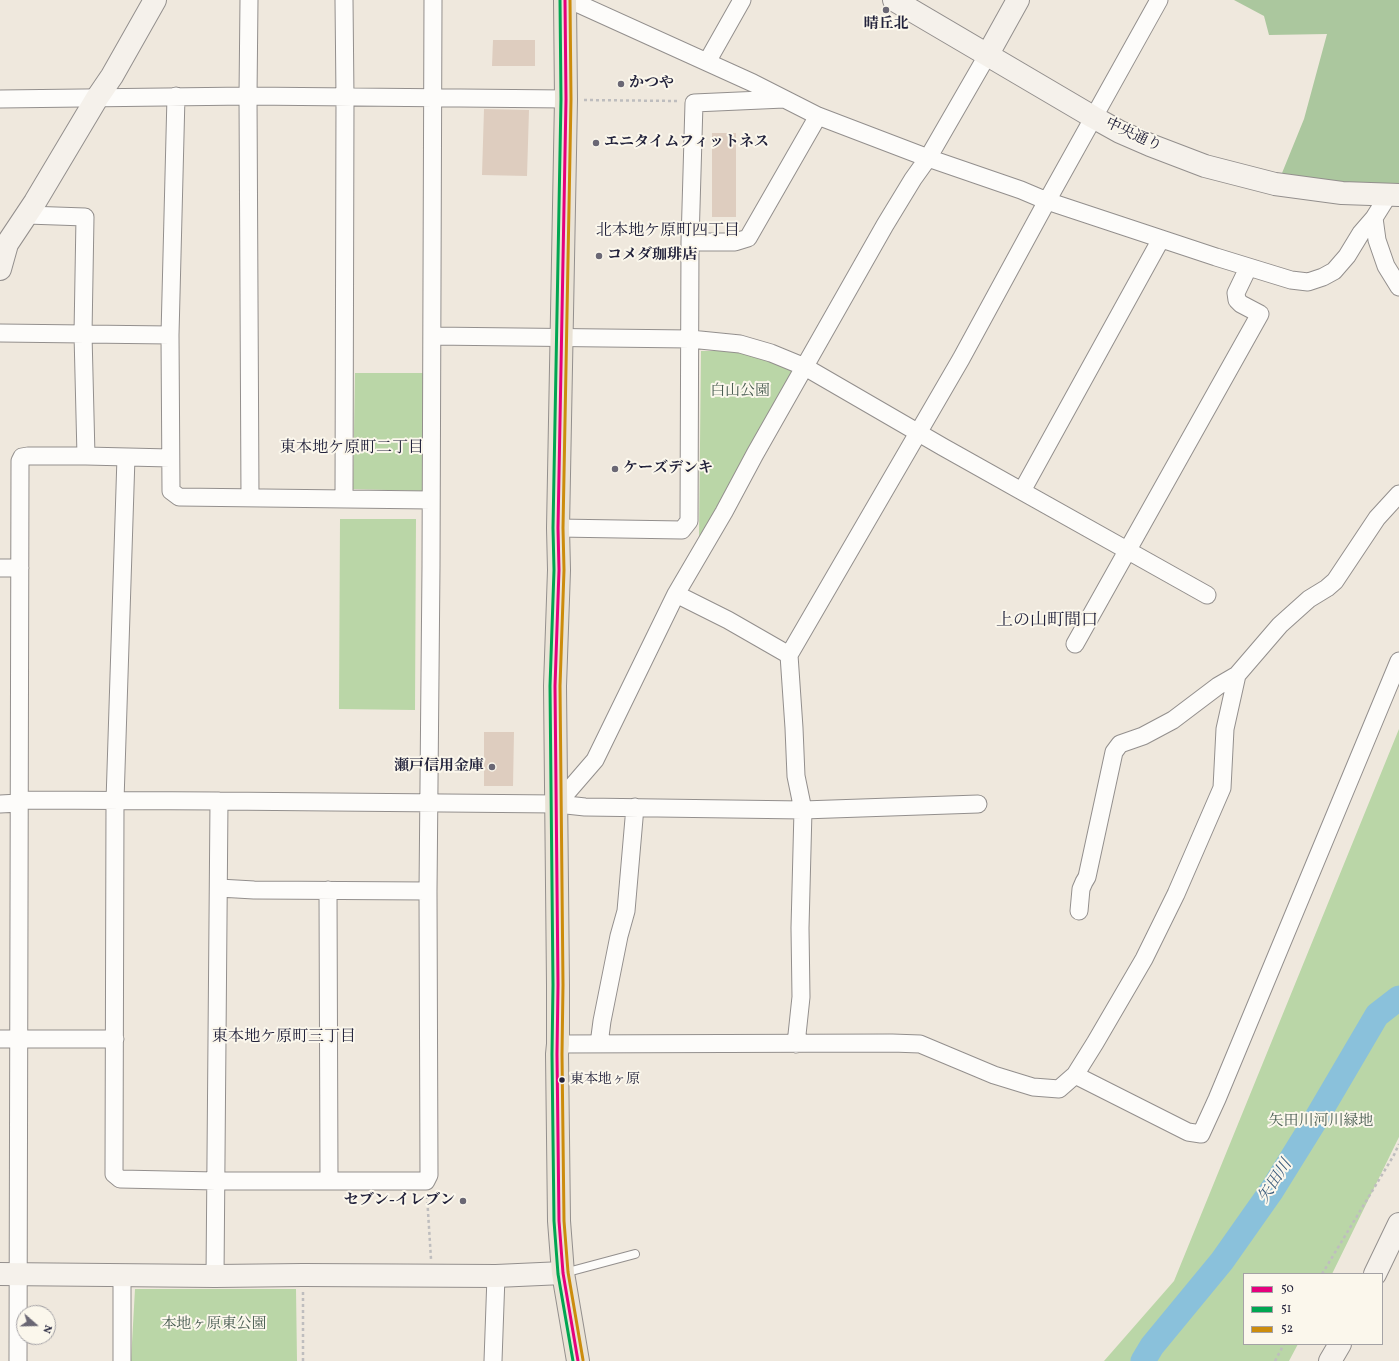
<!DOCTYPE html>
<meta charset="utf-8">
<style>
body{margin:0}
#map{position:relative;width:1399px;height:1361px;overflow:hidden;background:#efe8dd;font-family:Vollkorn,serif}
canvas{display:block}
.legend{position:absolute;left:1243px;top:1273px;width:140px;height:72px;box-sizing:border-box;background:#fbf7ec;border:1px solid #a4a2a5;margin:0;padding:5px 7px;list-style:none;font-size:12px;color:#22223b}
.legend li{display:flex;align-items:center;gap:8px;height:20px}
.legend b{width:20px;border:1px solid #a4a2a5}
.north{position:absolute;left:16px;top:1305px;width:40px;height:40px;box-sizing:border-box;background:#fbf7ec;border:1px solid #a4a2a5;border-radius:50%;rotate:110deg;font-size:11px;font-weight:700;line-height:16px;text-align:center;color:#22223b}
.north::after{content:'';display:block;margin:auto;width:14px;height:18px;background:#6a6774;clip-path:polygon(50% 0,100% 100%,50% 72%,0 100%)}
</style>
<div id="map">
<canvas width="1399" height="1361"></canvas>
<ul class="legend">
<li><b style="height:5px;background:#e5007d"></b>50</li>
<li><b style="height:5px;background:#00a651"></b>51</li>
<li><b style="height:5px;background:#cc8c0c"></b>52</li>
</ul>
<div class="north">N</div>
</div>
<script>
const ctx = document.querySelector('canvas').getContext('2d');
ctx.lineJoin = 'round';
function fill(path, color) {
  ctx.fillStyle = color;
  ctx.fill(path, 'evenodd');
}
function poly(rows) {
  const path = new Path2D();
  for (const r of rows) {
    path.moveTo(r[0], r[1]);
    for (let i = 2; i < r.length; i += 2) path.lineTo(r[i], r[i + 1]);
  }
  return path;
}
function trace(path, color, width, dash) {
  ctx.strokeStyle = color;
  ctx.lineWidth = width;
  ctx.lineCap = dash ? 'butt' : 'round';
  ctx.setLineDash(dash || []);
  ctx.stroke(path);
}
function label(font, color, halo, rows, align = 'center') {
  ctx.font = font + ' Vollkorn,"Noto Serif JP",serif';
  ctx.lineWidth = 4;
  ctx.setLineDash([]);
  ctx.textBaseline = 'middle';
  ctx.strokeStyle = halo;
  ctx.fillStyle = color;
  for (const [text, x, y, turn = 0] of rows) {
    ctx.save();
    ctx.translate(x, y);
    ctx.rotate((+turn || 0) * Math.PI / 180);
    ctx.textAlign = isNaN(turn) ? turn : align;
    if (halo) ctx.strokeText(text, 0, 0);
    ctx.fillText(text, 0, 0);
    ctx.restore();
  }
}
fill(poly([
 [701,351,739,351,799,368,699,537],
 [355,373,427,373,422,491,353,489],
 [340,519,416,519,415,710,339,709],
 [1399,729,1399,1137,1332,1274,1244,1274,1244,1344,1298,1344,1289,1361,1104,1361,1174,1281],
 [135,1289,296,1289,297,1361,131,1361]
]), '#bad6a7');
fill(poly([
 [1234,0,1399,0,1399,186,1280,178,1304,119,1327,34,1269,35,1264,16]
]), '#abc79e');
trace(poly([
 [1143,1361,1152,1346,1222,1261,1272,1190,1313,1124,1377,1015,1399,998]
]), '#8ac1db', 25);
fill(poly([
 [493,40,535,40,535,66,492,66],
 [484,109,529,110,527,176,482,175],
 [712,133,736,133,736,217,712,217],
 [484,732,514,732,513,786,484,786]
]), '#decdbf');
const lane = poly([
 [564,1273,635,1254]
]);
const street = poly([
 [249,0,248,96,250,498],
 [344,0,345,97,344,498],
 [570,0,753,83,818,116,928,158,1021,190,1047,201,1216,257,1291,280,1308,282,1323,277,1334,271,1347,256,1361,233,1374,218,1389,194],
 [707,62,742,0],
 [176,96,170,335,171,491,179,497,431,500],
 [0,99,248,96,566,99],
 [27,215,85,217,83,334,86,456],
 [1374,218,1377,240,1386,266,1399,287],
 [690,242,735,242,748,238,818,116],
 [0,333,170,335],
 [432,336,690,339,740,344,771,353,805,367,943,447,1207,595],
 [126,457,115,801,114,1174,120,1179,216,1181,426,1181,429,1175,428,891,431,566,433,0],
 [1022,491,1161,239],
 [558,528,682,530,689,521,690,242,694,103,784,99],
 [0,568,20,568],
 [676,594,728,620,789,655],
 [1075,644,1260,314,1241,304,1237,300,1236,293,1248,268],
 [0,804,19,803,27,800,219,801,557,804,585,807,803,810,978,804],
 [557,804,595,760,676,594,724,512,755,454,885,225,913,179,928,158,988,54],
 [219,888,254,890,428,891],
 [328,890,329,1180],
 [1079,911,1081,889,1084,882,1087,877,1114,752,1120,744,1143,736,1173,720,1218,686,1237,675],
 [0,1039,115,1039],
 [558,1044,892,1043,920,1044,994,1075,1033,1087,1059,1089,1075,1075,1095,1043,1144,959,1176,894,1222,788,1225,729,1237,675,1280,625,1309,599,1327,588,1335,581,1377,518,1399,494],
 [599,1044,602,1021,619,936,626,911,635,807],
 [796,1044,801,997,800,928,803,810,796,776,794,728,789,655,961,359,1047,201,1159,0],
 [1075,1075,1188,1132,1201,1134,1217,1099,1399,661],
 [122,1274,122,1361],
 [215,1276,219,801],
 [18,1361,20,461,22,457,28,456,86,456,170,458],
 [493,1361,496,1276]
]);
const secondary = poly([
 [894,0,1093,117,1120,132,1150,145,1205,166,1275,184,1342,193,1399,195],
 [988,54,1018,0],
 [0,269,7,244,35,202,97,98,112,76,155,0],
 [0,1274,215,1276,303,1275,496,1276,563,1273],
 [1375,1274,1399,1224],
 [1330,1361,1340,1344]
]);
const highway = poly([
 [565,0,566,99,558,528,559,570,555,686,558,985,558,1044,557,1054,559,1221,563,1273,578,1361]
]);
trace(lane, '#938f8d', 10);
trace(street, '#938f8d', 19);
trace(secondary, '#938f8d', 24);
trace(highway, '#938f8d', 24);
trace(poly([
 [584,100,679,101],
 [427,1196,431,1259],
 [1322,1274,1394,1155,1399,1144],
 [303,1292,303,1361],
 [1275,1361,1284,1344]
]), '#bebdbe', 2.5, [3, 3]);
trace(lane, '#fdfcfa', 8);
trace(street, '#fdfcfa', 17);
trace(secondary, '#f5f1eb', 22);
trace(highway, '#eae3d6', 22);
trace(poly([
 [565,0,566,99,558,528,559,570,555,686,558,985,557,1054,559,1221,563,1273,578,1361]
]), '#e5007d', 3);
trace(poly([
 [560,0,561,99,553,528,554,570,550,686,553,985,552,1054,554,1221,558,1274,573,1361]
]), '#00a651', 3);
trace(poly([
 [570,0,571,99,563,528,564,570,560,686,563,985,562,1054,564,1221,568,1272,583,1360]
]), '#cc8c0c', 3);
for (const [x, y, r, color] of [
 [886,10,4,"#6a6774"],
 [621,84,4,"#6a6774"],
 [596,143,4,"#6a6774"],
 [599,256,4,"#6a6774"],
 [615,469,4,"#6a6774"],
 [492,767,4,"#6a6774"],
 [562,1080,3.5,"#22223b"],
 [463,1201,4,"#6a6774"]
]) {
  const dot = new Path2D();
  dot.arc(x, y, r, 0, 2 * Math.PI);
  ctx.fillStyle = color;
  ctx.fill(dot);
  trace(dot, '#fbf7ec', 1.5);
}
label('14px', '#22223b', '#fbf7ec', [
 ["東本地ヶ原",570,1080]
], 'left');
label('bold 15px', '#22223b', '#fbf7ec', [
 ["晴丘北",886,25,"center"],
 ["かつや",629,84],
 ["エニタイムフィットネス",604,143],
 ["コメダ珈琲店",607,256],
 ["ケーズデンキ",623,469],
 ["瀬戸信用金庫",484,767,"right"],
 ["セブン-イレブン",455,1201,"right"]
], 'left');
label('15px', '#22223b', '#fbf7ec', [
 ["中央通り",1133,136,25]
]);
label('15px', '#485c51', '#fbf7ec', [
 ["白山公園",740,392],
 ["矢田川河川緑地",1321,1122],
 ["本地ヶ原東公園",214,1325]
]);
label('16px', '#22223b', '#fbf7ec', [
 ["北本地ケ原町四丁目",668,232],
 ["東本地ケ原町二丁目",352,449],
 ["東本地ケ原町三丁目",284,1038]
]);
label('italic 16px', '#3a5b7b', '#fbf7ec', [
 ["矢田川",1276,1182,-57]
]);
label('17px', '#22223b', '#fbf7ec', [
 ["上の山町間口",1047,622]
]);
</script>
